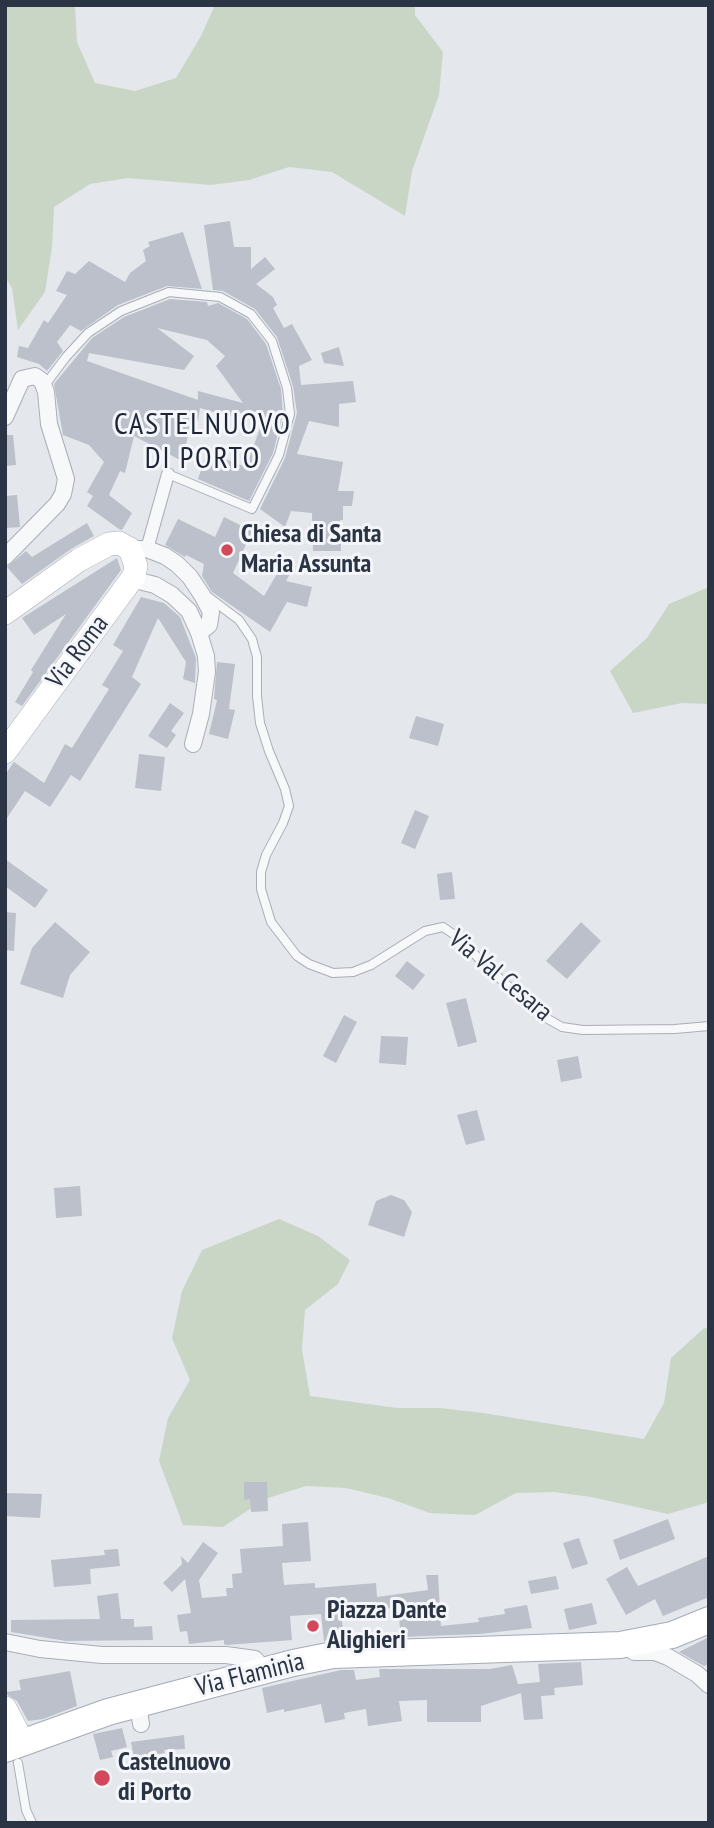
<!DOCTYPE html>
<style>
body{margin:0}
#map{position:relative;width:714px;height:1828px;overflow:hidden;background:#e4e7ec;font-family:"PT Sans Narrow",sans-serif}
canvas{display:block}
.frame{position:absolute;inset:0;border:7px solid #2b3445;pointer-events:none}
</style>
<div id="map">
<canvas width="714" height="1828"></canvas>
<div class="frame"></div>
</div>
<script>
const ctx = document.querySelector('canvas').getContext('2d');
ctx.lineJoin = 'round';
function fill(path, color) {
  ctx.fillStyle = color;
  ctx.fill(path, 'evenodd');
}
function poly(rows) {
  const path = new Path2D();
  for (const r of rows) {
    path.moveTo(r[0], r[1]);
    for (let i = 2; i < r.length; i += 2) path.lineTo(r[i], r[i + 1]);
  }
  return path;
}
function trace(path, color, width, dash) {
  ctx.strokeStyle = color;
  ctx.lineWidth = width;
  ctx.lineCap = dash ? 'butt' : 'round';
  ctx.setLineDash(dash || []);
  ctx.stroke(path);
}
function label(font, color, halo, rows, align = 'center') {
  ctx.font = font + ' "PT Sans Narrow",sans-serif';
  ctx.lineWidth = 6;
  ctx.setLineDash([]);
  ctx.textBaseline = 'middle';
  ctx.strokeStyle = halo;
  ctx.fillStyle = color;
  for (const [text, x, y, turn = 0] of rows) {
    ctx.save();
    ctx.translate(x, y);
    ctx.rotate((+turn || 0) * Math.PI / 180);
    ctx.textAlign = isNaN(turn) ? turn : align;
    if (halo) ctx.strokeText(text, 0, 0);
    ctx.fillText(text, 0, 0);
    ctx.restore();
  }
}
fill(poly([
 [5,5,75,5,77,42,95,83,135,91,176,78,201,36,215,5,415,5,415,15,443,52,439,95,412,171,405,216,332,172,289,167,249,180,211,185,128,178,90,184,54,207,52,247,45,292,18,330,12,288,5,277],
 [709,587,709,704,682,703,633,713,610,671,647,638,669,604],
 [279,1219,318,1236,350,1260,338,1284,305,1310,302,1350,310,1396,397,1408,440,1408,483,1413,644,1439,664,1403,671,1358,703,1329,709,1327,709,1502,668,1514,591,1497,554,1492,516,1493,475,1515,430,1513,388,1498,346,1488,306,1486,265,1499,223,1527,183,1525,159,1461,168,1418,190,1380,172,1338,182,1291,202,1250]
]), '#c9d6c5');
fill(poly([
 [230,221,234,247,251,247,251,269,265,257,275,269,256,284,273,297,277,305,273,308,284,328,292,324,312,360,299,366,301,385,353,381,356,402,339,404,339,427,309,421,297,454,343,462,338,491,354,491,352,506,343,506,343,520,340,520,341,551,313,551,312,513,291,511,285,527,260,509,285,458,297,413,293,386,277,337,255,309,223,291,213,290,204,225],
 [183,232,202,289,167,286,118,305,81,331,70,325,57,342,63,351,47,371,39,364,17,357,19,346,28,348,44,320,48,323,67,295,56,291,67,271,75,274,89,261,125,282,130,273,146,261,143,250,150,246,148,242],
 [170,299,207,302,208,306,218,303,247,319,266,344,281,389,283,414,273,453,249,501,198,479,207,452,246,467,263,420,232,410,230,417,200,408,198,421,192,419,182,461,134,436,125,473,120,471,109,495,132,513,122,530,119,529,87,506,93,496,87,492,104,462,89,445,63,435,54,384,92,338,124,317],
 [157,328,207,340,225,356,216,366,243,403,198,391,198,400,87,361,89,353,184,370,194,356],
 [339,347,344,366,324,363,321,353],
 [5,435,13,435,16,465,5,466],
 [17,495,20,527,5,528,5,496],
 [224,517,252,531,233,573,264,596,285,560,294,566,286,581,312,587,307,607,287,602,270,632,212,592,202,576,204,564,186,555,185,557,165,545,178,519,215,537],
 [87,523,94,536,71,549,22,584,7,567,26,551,32,557],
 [117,558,121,570,22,706,15,702,33,672,31,670,66,614,34,635,22,618],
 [141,597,164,603,180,617,196,658,195,683,183,679,186,662,158,618,132,677,141,684,80,781,71,775,50,807,25,791,5,821,5,775,14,762,44,783,65,744,72,748,109,689,102,685,123,651,113,645],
 [217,662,235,664,229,709,235,710,228,739,209,734,217,700,214,699],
 [170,703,184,713,171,731,176,735,167,748,148,736],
 [416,716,444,724,438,746,409,738],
 [139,754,165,757,161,791,135,788],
 [415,810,429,816,415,849,401,843],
 [5,859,48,890,35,908,5,886],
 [452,872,455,899,440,900,437,874],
 [5,912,16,913,14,951,5,950],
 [55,922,90,952,70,975,63,998,20,984,32,948],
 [581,922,601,941,567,979,546,961],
 [407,961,425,975,413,990,395,976],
 [466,998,477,1042,458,1047,446,1003],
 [344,1015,357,1022,336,1063,323,1056],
 [381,1036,408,1037,406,1065,379,1063],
 [578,1056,582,1078,561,1082,557,1060],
 [477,1110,485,1140,466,1145,457,1115],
 [80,1186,82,1216,56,1218,54,1188],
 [391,1195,404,1200,412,1212,404,1237,368,1225,376,1201],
 [244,1482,267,1482,268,1511,251,1512,250,1499,244,1500],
 [5,1493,42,1494,40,1518,5,1516],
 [668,1519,675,1539,620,1560,613,1540],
 [308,1522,311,1561,282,1563,284,1585,315,1583,315,1588,376,1583,377,1597,428,1590,426,1575,438,1575,441,1626,479,1622,478,1618,505,1614,504,1609,527,1605,532,1628,480,1634,401,1637,398,1610,394,1611,394,1608,341,1612,344,1639,324,1641,321,1614,290,1616,292,1640,226,1645,224,1644,224,1640,189,1644,187,1631,180,1632,177,1615,191,1613,185,1579,172,1592,163,1583,182,1564,181,1556,188,1563,203,1542,218,1553,199,1580,202,1598,227,1596,226,1588,233,1588,232,1574,242,1573,240,1549,283,1546,282,1524],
 [579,1538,588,1564,572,1569,563,1543],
 [118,1549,120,1566,90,1569,91,1584,54,1587,51,1560,105,1555,104,1550],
 [709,1556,709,1597,663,1616,655,1599,626,1615,606,1579,627,1567,638,1586],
 [556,1576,559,1589,531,1594,528,1581],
 [118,1593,121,1619,134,1619,134,1627,152,1626,153,1640,66,1641,11,1632,11,1620,100,1619,97,1596],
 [592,1603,597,1624,569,1630,564,1609],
 [709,1637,709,1664,704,1666,679,1652],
 [581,1662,583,1685,554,1688,555,1695,541,1696,543,1719,524,1720,521,1693,481,1706,481,1722,427,1722,427,1700,399,1701,402,1721,368,1726,366,1709,344,1713,345,1719,325,1723,321,1704,284,1712,284,1709,267,1713,262,1688,341,1670,354,1670,356,1680,380,1677,379,1669,490,1669,512,1665,518,1684,540,1682,538,1664],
 [70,1671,77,1706,43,1719,28,1721,17,1701,6,1694,6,1692,21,1690,19,1680],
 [122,1728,127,1747,111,1751,113,1757,100,1760,93,1734],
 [184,1735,185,1749,164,1750,165,1753,134,1759,131,1742]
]), '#bbc0ca');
const service = poly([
 [45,385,66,357,88,333,121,311,169,292,220,297,251,314,272,341,287,388,290,414,279,455,252,509,168,474],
 [207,596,239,620,252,639,257,657,257,696,260,723,269,751,285,789,289,806,283,823,266,855,261,872,261,889,271,922,297,956,309,964,333,973,353,972,371,965,425,931,443,927,459,938,486,966,539,1014,562,1027,583,1030,675,1029,709,1026],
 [18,1763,26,1810,32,1823]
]);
const pedestrian = poly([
 [147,549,168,474]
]);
const minor = poly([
 [5,417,22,379,35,376,42,381,46,392,49,424,66,479,63,494,57,504,5,557],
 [130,549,147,549,165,556,177,564,190,577,202,595,211,612,209,625,199,633],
 [131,579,155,585,172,595,189,611,199,633,206,656,207,672,201,714,193,744],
 [5,1642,40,1649,102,1655,226,1655,255,1659,261,1666,262,1673],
 [634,1652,655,1652,668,1657,697,1674,709,1685],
 [138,1704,141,1724]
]);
const secondary = poly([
 [5,613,79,560,109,544,119,543,130,549,136,566,134,576,5,752],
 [5,1708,23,1743]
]);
const primary = poly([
 [5,1749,108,1712,293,1663,333,1655,620,1645,672,1635,709,1620]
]);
trace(service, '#a9aeb7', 10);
trace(pedestrian, '#a9aeb7', 14);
trace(minor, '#a9aeb7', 18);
trace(secondary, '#a9aeb7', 24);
trace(primary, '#a3abb8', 28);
trace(service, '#f7f8fa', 8);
trace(pedestrian, '#f7f8fa', 12);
trace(minor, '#f7f8fa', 16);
trace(secondary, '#fff', 23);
trace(primary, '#fff', 26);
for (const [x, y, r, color] of [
 [227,550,7,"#d1495b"],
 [313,1626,7,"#d1495b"],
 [102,1778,9,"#d1495b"]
]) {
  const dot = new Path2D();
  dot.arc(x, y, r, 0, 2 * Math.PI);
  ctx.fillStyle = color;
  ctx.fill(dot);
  trace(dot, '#f4f6f9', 2.5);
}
label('bold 26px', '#2b3445', '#f4f6f9', [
 ["Chiesa di Santa",241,535],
 ["Maria Assunta",241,565],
 ["Piazza Dante",327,1611],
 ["Alighieri",327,1641],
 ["Castelnuovo",118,1763],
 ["di Porto",118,1793]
], 'left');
label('26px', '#2b3445', '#f4f6f9', [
 ["Via Roma",78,652,-53],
 ["Via Val Cesara",500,976,40],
 ["Via Flaminia",250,1675,-14]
]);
ctx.letterSpacing = '2px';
label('30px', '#1d2536', '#f4f6f9', [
 ["CASTELNUOVO",203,425],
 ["DI PORTO",203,459]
]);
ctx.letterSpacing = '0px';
</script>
